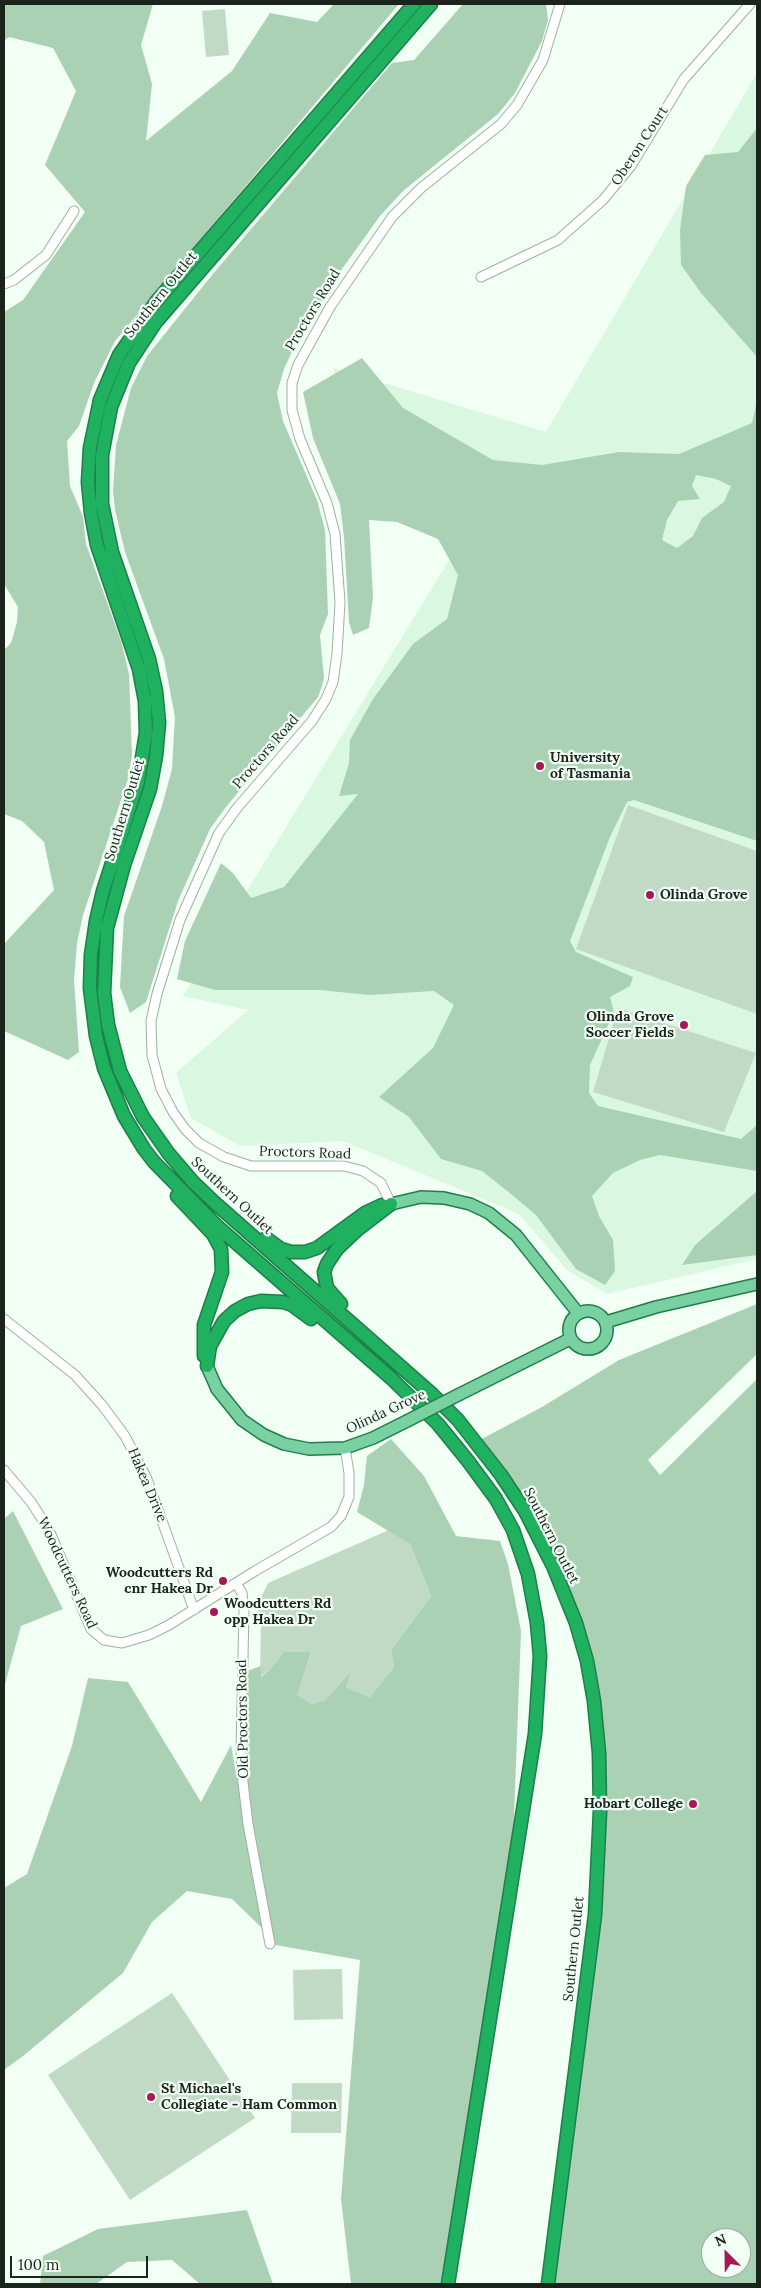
<!DOCTYPE html>
<style>
body{margin:0}
#map{position:relative;width:761px;height:2288px;overflow:hidden;background:#f1fff4;font-family:Lora,serif}
canvas{display:block}
.frame{position:absolute;inset:0;border:5px solid #1b231d;pointer-events:none}
.north{position:absolute;left:701px;top:2228px;width:50px;height:50px;box-sizing:border-box;background:#f1fff4;border:1px solid #9ba79e;border-radius:50%;rotate:337deg;font-size:14px;font-weight:700;line-height:20px;text-align:center;color:#1b231d}
.north::after{content:'';display:block;margin:auto;width:18px;height:22px;background:#a81855;clip-path:polygon(50% 0,100% 100%,50% 72%,0 100%)}
.scale{position:absolute;left:10px;top:2256px;width:138px;height:22px;box-sizing:border-box;border:2px solid #1b231d;border-top:0;padding-left:6px;font-size:15px;line-height:18px;white-space:nowrap;color:#1b231d;-webkit-text-stroke:4px #f1fff4;paint-order:stroke}
</style>
<div id="map">
<canvas width="761" height="2288"></canvas>
<div class="frame"></div>
<div class="north">N</div>
<div class="scale">100 m</div>
</div>
<script>
const ctx = document.querySelector('canvas').getContext('2d');
ctx.lineJoin = 'round';
function fill(path, color) {
  ctx.fillStyle = color;
  ctx.fill(path, 'evenodd');
}
function poly(rows) {
  const path = new Path2D();
  for (const r of rows) {
    if (r.length === 3) {
      path.moveTo(r[0] + r[2], r[1]);
      path.arc(r[0], r[1], r[2], 0, 2 * Math.PI);
      continue;
    }
    path.moveTo(r[0], r[1]);
    for (let i = 2; i < r.length; i += 2) path.lineTo(r[i], r[i + 1]);
  }
  return path;
}
function trace(path, color, width, dash) {
  ctx.strokeStyle = color;
  ctx.lineWidth = width;
  ctx.lineCap = dash ? 'butt' : 'round';
  ctx.setLineDash(dash || []);
  ctx.stroke(path);
}
function label(font, color, halo, rows, align = 'center') {
  ctx.font = font + ' Lora,serif';
  ctx.lineWidth = 4.5;
  ctx.setLineDash([]);
  ctx.textBaseline = 'middle';
  ctx.strokeStyle = halo;
  ctx.fillStyle = color;
  for (const [text, x, y, turn = 0] of rows) {
    ctx.save();
    ctx.translate(x, y);
    ctx.rotate((+turn || 0) * Math.PI / 180);
    ctx.textAlign = isNaN(turn) ? turn : align;
    if (halo) ctx.strokeText(text, 0, 0);
    ctx.fillText(text, 0, 0);
    ctx.restore();
  }
}
fill(poly([
 [757,73,757,1259,607,1294,567,1270,519,1214,343,1141,240,1146,191,1118,176,1073,248,1010,183,996,463,537,345,504,334,368,546,432]
]), '#daf8e1');
fill(poly([
 [225,9,229,55,206,57,202,11],
 [628,805,757,851,757,1014,576,949],
 [618,1008,756,1053,724,1132,593,1092],
 [389,1530,410,1544,431,1596,391,1650,394,1667,370,1697,346,1687,350,1672,325,1700,312,1704,296,1695,311,1653,284,1652,271,1668,260,1677,261,1616,257,1616,257,1606,268,1583],
 [342,1969,343,2019,294,2020,293,1970],
 [172,1993,255,2118,130,2200,48,2075],
 [292,2083,342,2083,341,2133,291,2133]
]), '#c0dac6');
fill(poly([
 [4,4,153,4,141,45,152,84,146,141,232,71,270,13,317,22,334,4,399,4,115,341,94,383,79,426,67,441,70,486,83,517,86,544,121,641,129,674,132,755,128,779,83,915,77,943,74,980,79,1052,68,1060,4,1031,4,944,54,890,44,842,22,821,4,814,4,650,11,643,17,622,18,607,4,584,4,312,23,300,85,212,45,165,76,91,53,48,9,37,4,41],
 [463,4,546,4,548,20,542,41,515,93,498,114,403,191,380,216,332,283,298,339,284,369,277,393,283,421,317,500,325,530,328,614,320,635,324,678,322,686,318,697,226,807,210,829,178,901,146,1002,130,1013,120,987,124,916,162,806,172,769,175,717,164,659,125,552,115,510,113,491,116,445,131,388,147,356,212,275,392,63,414,60],
 [757,128,757,357,701,293,681,265,680,230,686,186,705,155,738,152],
 [362,358,403,408,493,460,542,465,619,452,679,454,752,423,757,400,757,841,634,800,627,802,610,837,570,941,576,952,633,977,630,986,610,997,614,1012,590,1065,589,1093,598,1106,741,1139,757,1125,757,1171,660,1155,640,1160,613,1173,592,1196,599,1216,613,1240,615,1271,605,1285,576,1269,536,1215,511,1194,482,1171,441,1159,409,1117,379,1097,433,1048,454,1005,434,991,369,995,320,990,215,990,177,979,185,941,221,863,233,873,251,898,284,887,358,794,339,796,349,763,350,740,373,699,413,644,447,619,458,575,438,539,397,522,369,520,373,598,369,628,353,635,349,622,344,537,340,504,313,438,303,392],
 [696,475,716,479,731,486,724,502,702,518,693,536,677,548,662,540,667,520,678,501,700,499,692,486],
 [757,1191,757,1255,682,1265,695,1245],
 [757,1304,757,1354,648,1460,660,1475,757,1379,757,2284,548,2284,595,1916,594,1701,553,1566,476,1442,542,1407,619,1360],
 [711,2238,741,2238,741,2268,711,2268],
 [391,1439,424,1476,456,1536,500,1541,508,1564,521,1631,511,1895,448,2284,351,2284,341,2199,360,1960,270,1944,242,1774,247,1671,261,1666,261,1677,271,1668,284,1652,311,1652,297,1695,312,1704,325,1700,351,1671,346,1687,370,1697,394,1667,391,1650,431,1596,410,1544,357,1512,364,1485,367,1456],
 [13,1511,63,1609,21,1626,4,1688,4,1519],
 [88,1678,128,1682,201,1802,231,1745,264,1930,232,1899,187,1891,152,1922,123,1973,23,2056,4,2070,4,1888,27,1874,72,1746],
 [247,2210,273,2284,200,2284,172,2260,127,2262,96,2284,40,2284,43,2256,98,2229]
]), '#abd1b5');
const minor = poly([
 [481,277,558,240,603,200,631,166,684,79,750,4],
 [4,284,14,280,46,255,74,211],
 [391,1204,381,1183,363,1171,344,1166,251,1166,224,1157,199,1143,185,1129,173,1112,161,1089,152,1055,151,1021,157,994,180,920,219,833,237,808,312,721,326,699,333,682,337,654,340,602,335,534,327,503,300,439,292,410,292,383,298,365,330,307,392,217,421,188,501,124,517,105,543,60,560,4],
 [4,1319,75,1375,102,1405,125,1436,147,1479,194,1610],
 [4,1470,31,1502,49,1530,91,1629,104,1640,122,1643,149,1635,169,1625,255,1571,331,1527,341,1516,349,1497,349,1473,345,1448],
 [236,1583,242,1593,244,1610,241,1750,242,1774,248,1824,270,1944]
]);
const major = poly([
 [391,1204,421,1197,444,1198,470,1204,489,1213,516,1235,578,1313],
 [588,1330,19],
 [606,1322,656,1307,757,1284],
 [207,1366,217,1389,242,1420,264,1435,284,1444,309,1449,345,1448,373,1438,407,1421],
 [460,1394,570,1339]
]);
const highway = poly([
 [414,4,156,302,119,355,100,400,90,448,88,482,91,513,97,545,139,669,145,701,146,733,138,782,103,891,96,921,91,955,90,988,96,1036,104,1068,124,1116,144,1149,154,1162,218,1227,391,1378,438,1424,468,1461,496,1499,513,1530,528,1574,537,1623,540,1656,535,1734,448,2284],
 [431,4,156,322,129,363,111,407,102,455,102,504,112,552,149,659,156,691,159,723,156,756,150,789,124,865,107,928,104,993,108,1025,120,1071,143,1117,169,1154,193,1182,215,1203,433,1395,458,1420,501,1475,525,1511,553,1566,576,1623,587,1661,594,1701,599,1753,600,1811,595,1915,548,2284],
 [177,1196,213,1234,221,1249,222,1272,204,1325,204,1356],
 [266,1238,281,1249,291,1252,305,1252,317,1248,365,1213,382,1205],
 [341,1304,327,1288,324,1272,327,1264,337,1249,357,1230,391,1204],
 [207,1366,210,1346,224,1321,235,1311,248,1304,261,1301,283,1302,292,1305,311,1319]
]);
trace(minor, '#9cb1a1', 11);
trace(major, '#1e7f49', 14);
trace(highway, '#1e7f49', 15);
trace(minor, '#fff', 9);
trace(major, '#79d0a0', 11);
trace(highway, '#1fb060', 12);
const majorBridge = poly([
 [407,1421,460,1394]
]);
trace(majorBridge, '#1e7f49', 14, []);
trace(majorBridge, '#79d0a0', 11);
for (const [x, y, r, color] of [
 [540,766,5,"#a81855"],
 [650,895,5,"#a81855"],
 [684,1025,5,"#a81855"],
 [223,1581,5,"#a81855"],
 [214,1612,5,"#a81855"],
 [693,1804,5,"#a81855"],
 [151,2097,5,"#a81855"]
]) {
  const dot = new Path2D();
  dot.arc(x, y, r, 0, 2 * Math.PI);
  ctx.fillStyle = color;
  ctx.fill(dot);
  trace(dot, '#f1fff4', 2);
}
label('14px', '#1b231d', '#f1fff4', [
 ["Oberon Court",640,146,-57],
 ["Southern Outlet",161,295,-51],
 ["Proctors Road",313,310,-59],
 ["Proctors Road",266,752,-49],
 ["Southern Outlet",125,810,-73],
 ["Proctors Road",305,1153,2],
 ["Southern Outlet",232,1196,43],
 ["Olinda Grove",386,1412,-25],
 ["Hakea Drive",147,1485,67],
 ["Southern Outlet",551,1536,63],
 ["Woodcutters Road",67,1573,65],
 ["Old Proctors Road",243,1719,-91],
 ["Southern Outlet",574,1949,-84]
]);
label('bold 14px', '#1b231d', '#f1fff4', [
 ["University",550,758],
 ["of Tasmania",550,774],
 ["Olinda Grove",660,895],
 ["Olinda Grove",674,1017,"right"],
 ["Soccer Fields",674,1033,"right"],
 ["Woodcutters Rd",213,1573,"right"],
 ["cnr Hakea Dr",213,1589,"right"],
 ["Woodcutters Rd",224,1604],
 ["opp Hakea Dr",224,1620],
 ["Hobart College",683,1804,"right"],
 ["St Michael's",161,2089],
 ["Collegiate - Ham Common",161,2105]
], 'left');
</script>
